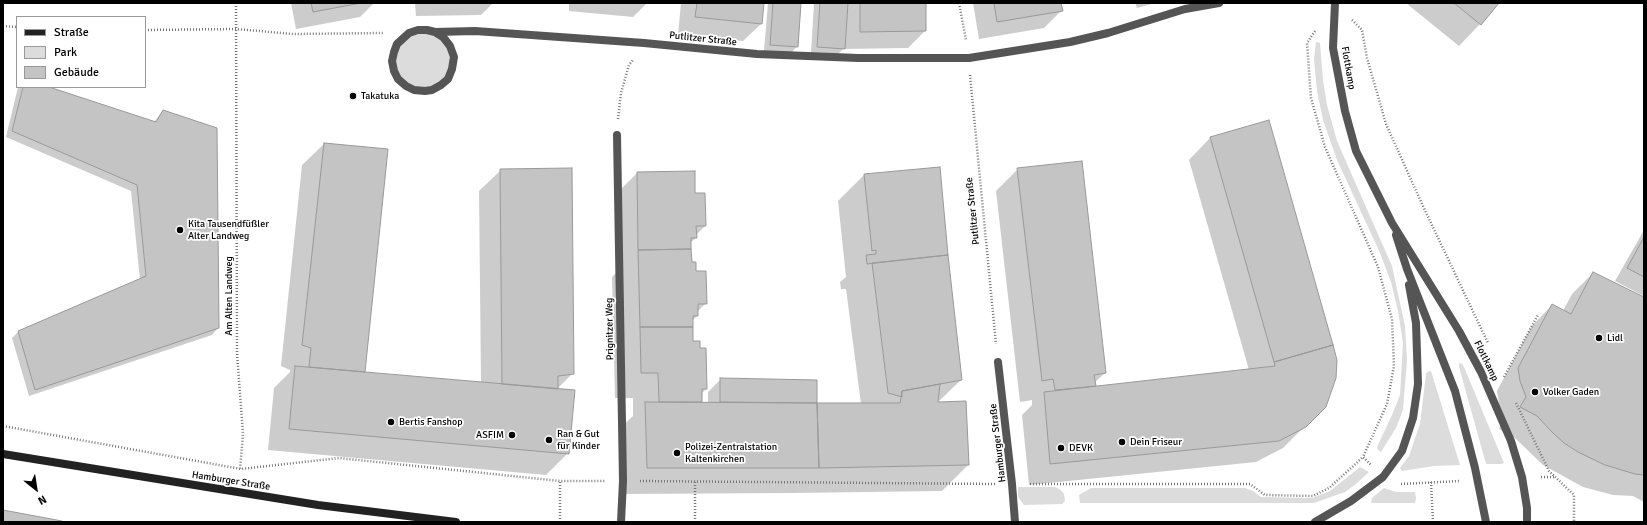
<!DOCTYPE html>
<meta charset="utf-8">
<style>
body{margin:0}
#map{position:relative;width:1647px;height:525px;overflow:hidden;background:#fff;font-family:Signika,sans-serif}
canvas{display:block}
.frame{position:absolute;inset:0;border:4px solid #000;pointer-events:none}
.legend{position:absolute;left:16px;top:16px;width:130px;height:72px;box-sizing:border-box;background:#fff;border:1px solid #999;margin:0;padding:5px 7px;list-style:none;font-size:12px;color:#000}
.legend li{display:flex;align-items:center;gap:8px;height:20px}
.legend b{width:20px;border:1px solid #999}
.north{position:absolute;left:16px;top:469px;width:40px;height:40px;-webkit-text-stroke:3px #fff;paint-order:stroke;rotate:150deg;font-size:11px;font-weight:700;line-height:16px;text-align:center;color:#000}
.north::after{content:'';display:block;margin:auto;width:14px;height:18px;background:#000;clip-path:polygon(50% 0,100% 100%,50% 72%,0 100%)}
</style>
<div id="map">
<canvas width="1647" height="525"></canvas>
<div class="frame"></div>
<ul class="legend">
<li><b style="height:5px;background:#222"></b>Straße</li>
<li><b style="height:11px;background:#dcdcdc"></b>Park</li>
<li><b style="height:11px;background:#c4c4c4"></b>Gebäude</li>
</ul>
<div class="north">N</div>
</div>
<script>
const ctx = document.querySelector('canvas').getContext('2d');
ctx.lineJoin = 'round';
function fill(path, color) {
  ctx.fillStyle = color;
  ctx.fill(path, 'evenodd');
}
function poly(rows) {
  const path = new Path2D();
  for (const r of rows) {
    path.moveTo(r[0], r[1]);
    for (let i = 2; i < r.length; i += 2) path.lineTo(r[i], r[i + 1]);
  }
  return path;
}
function trace(path, color, width, dash) {
  ctx.strokeStyle = color;
  ctx.lineWidth = width;
  ctx.lineCap = dash ? 'butt' : 'round';
  ctx.setLineDash(dash || []);
  ctx.stroke(path);
}
function label(font, color, halo, rows, align = 'center') {
  ctx.font = font + ' Signika,sans-serif';
  ctx.lineWidth = 3.5;
  ctx.setLineDash([]);
  ctx.textBaseline = 'middle';
  ctx.strokeStyle = halo;
  ctx.fillStyle = color;
  for (const [text, x, y, turn = 0] of rows) {
    ctx.save();
    ctx.translate(x, y);
    ctx.rotate((+turn || 0) * Math.PI / 180);
    ctx.textAlign = isNaN(turn) ? turn : align;
    if (halo) ctx.strokeText(text, 0, 0);
    ctx.fillText(text, 0, 0);
    ctx.restore();
  }
}
fill(poly([
 [428,32,443,37,452,51,448,79,424,91,398,79,394,52,402,38],
 [1316,42,1320,43,1323,80,1327,105,1337,141,1392,266,1405,326,1407,360,1403,410,1396,428,1381,452,1378,450,1377,447,1392,415,1400,395,1403,343,1398,311,1391,282,1380,253,1337,160,1323,120,1317,91,1314,59],
 [1459,363,1462,364,1464,367,1504,463,1501,464,1486,464,1459,367],
 [1431,371,1460,465,1434,466,1402,471,1400,468,1409,456,1420,424,1426,374,1427,372],
 [1360,467,1369,472,1356,484,1345,492,1314,503,1080,503,1079,495,1091,488,1245,488,1253,491,1261,497,1312,498,1330,491],
 [1018,487,1055,487,1061,490,1064,494,1065,501,1062,504,1024,505,1018,497],
 [1384,488,1396,492,1415,492,1416,498,1415,503,1371,503,1372,498]
]), '#dcdcdc');
fill(poly([
 [291,3,374,3,360,17,296,29],
 [415,3,493,3,481,15,416,16],
 [569,3,647,3,633,17,569,11],
 [681,3,763,3,761,24,743,41,678,35],
 [768,3,800,3,797,46,791,53,764,51],
 [814,3,925,3,925,31,908,48,843,49,837,55,811,53],
 [973,3,1060,3,1062,10,1044,28,979,39],
 [1135,3,1155,3,1137,8],
 [1406,3,1498,3,1480,24,1459,46],
 [18,87,45,87,154,122,163,111,218,328,212,335,29,396,12,338,18,332,140,280,131,191,6,137],
 [1268,122,1325,406,1283,448,1256,462,1029,485,1022,415,1032,405,1032,400,1020,402,996,191,1018,169,1105,373,1094,383,1095,387,1249,370,1189,160,1210,138],
 [324,144,387,150,364,373,481,383,479,191,501,170,573,373,557,389,568,453,546,475,268,450,274,388,290,372,290,370,281,366,302,165],
 [694,172,694,194,705,226,696,235,696,238,690,243,691,263,706,303,697,312,697,316,692,321,692,342,706,389,701,394,701,403,708,403,708,392,721,379,816,381,816,404,861,404,846,289,841,289,840,282,846,277,838,201,864,175,961,380,937,403,968,465,942,491,793,493,622,494,620,428,633,416,633,398,615,398,612,277,620,269,619,191,637,173],
 [1644,230,1644,296,1615,281],
 [1593,273,1644,298,1644,502,1633,496,1613,495,1583,487,1543,465,1515,438,1499,429,1505,419,1499,403,1497,391,1531,327,1552,305,1563,311,1572,294]
]), '#0003');
const building = poly([
 [311,3,361,3,313,12,311,3],
 [697,3,764,3,762,24,695,17,697,3],
 [773,3,801,3,798,47,770,45,773,3],
 [820,3,848,3,845,49,817,47,820,3],
 [860,3,926,3,926,31,860,32,860,3],
 [994,3,1061,3,1063,11,997,22,994,3],
 [1454,3,1499,3,1481,25,1454,3],
 [23,87,49,87,156,122,163,110,217,128,219,328,35,390,18,331,146,276,137,185,12,131,23,87],
 [1269,120,1333,345,1274,362,1210,137,1269,120],
 [324,143,388,149,365,372,309,367,311,348,302,345,324,143],
 [1082,161,1106,373,1094,375,1096,386,1055,390,1053,379,1042,381,1017,168,1082,161],
 [940,167,948,255,867,264,866,255,876,254,876,250,872,251,864,174,940,167],
 [572,168,574,374,558,376,558,389,502,384,500,169,572,168],
 [695,171,695,193,705,193,706,226,696,226,697,238,691,238,691,249,638,250,637,172,695,171],
 [1644,237,1644,277,1627,268,1644,237],
 [691,249,692,262,696,262,696,271,706,271,707,304,698,304,698,316,693,316,693,327,640,327,638,250,691,249],
 [948,255,962,380,902,391,902,397,888,393,872,263,948,255],
 [1593,272,1644,297,1644,475,1635,474,1605,465,1578,452,1564,443,1553,433,1537,416,1520,407,1526,397,1520,381,1518,368,1552,304,1571,314,1593,272],
 [640,327,693,327,693,341,700,341,700,348,706,348,707,389,702,389,702,402,659,402,658,373,641,373,640,327],
 [1333,345,1337,360,1336,378,1326,407,1306,427,1279,441,1050,464,1044,392,1275,366,1274,362,1333,345],
 [295,366,575,390,569,454,289,429,295,366],
 [720,378,817,380,817,403,720,402,720,378],
 [940,384,938,402,966,401,969,465,819,468,817,403,900,403,902,391,940,384],
 [645,402,817,403,819,468,647,468,645,402],
 [3,510,62,521,62,522,3,522,3,510]
]);
fill(building, '#c4c4c4');
trace(building, '#999', 1);
trace(poly([
 [236,3,237,353,243,434,240,470],
 [959,3,966,40],
 [1352,20,1362,30,1367,58,1386,124,1422,204,1488,343],
 [3,26,17,27],
 [145,30,236,29,293,34,383,33],
 [1315,31,1307,43,1311,98,1325,147,1378,267,1392,319,1394,366,1387,404,1363,457],
 [970,75,996,344],
 [618,119,621,93,629,65,633,60],
 [1504,377,1538,315],
 [1516,403,1549,471,1574,495,1574,522],
 [3,426,241,469,339,458,560,481,605,481],
 [1541,477,1554,477],
 [640,481,995,484],
 [1431,482,1433,522],
 [1030,484,1250,484,1265,495,1313,496,1329,488,1363,457,1371,465],
 [1401,484,1460,481],
 [560,522,560,481],
 [695,522,695,481]
]), '#777', 2.5, [1, 2]);
trace(poly([
 [998,362,1012,484,1015,522]
]), '#555', 8);
trace(poly([
 [435,32,443,37,450,46,454,57,452,69,448,79,441,85,432,90,425,91,414,90,406,86,398,79,394,71,392,61,394,52,397,44,409,33,418,30,427,30,435,32,475,31,644,43,757,54,858,58,969,58,1070,42,1108,33,1185,9,1219,3],
 [617,135,623,481,621,522]
]), '#555', 8);
trace(poly([
 [1335,3,1333,48,1345,111,1356,151,1392,223,1459,331,1481,372,1511,441,1522,477,1527,508,1527,522],
 [1396,235,1407,269,1455,391,1475,468,1486,522],
 [1315,522,1351,501,1383,477,1402,451,1413,418,1418,384,1416,323,1409,285]
]), '#555', 8);
trace(poly([
 [3,454,318,505,456,522]
]), '#222', 8);
for (const [x, y, r, color] of [
 [353,96,4,"#000"],
 [180,230,4,"#000"],
 [1599,338,4,"#000"],
 [1535,392,4,"#000"],
 [391,422,4,"#000"],
 [512,435,4,"#000"],
 [549,440,4,"#000"],
 [1122,442,4,"#000"],
 [1061,448,4,"#000"],
 [677,453,4,"#000"]
]) {
  const dot = new Path2D();
  dot.arc(x, y, r, 0, 2 * Math.PI);
  ctx.fillStyle = color;
  ctx.fill(dot);
  trace(dot, '#fff', 1.5);
}
label('10px', '#000', '#fff', [
 ["Putlitzer Straße",703,39,6],
 ["Flottkamp",1348,68,80],
 ["Putlitzer Straße",973,211,-96],
 ["Am Alten Landweg",229,296,-90],
 ["Prignitzer Weg",610,329,-91],
 ["Flottkamp",1486,361,64],
 ["Hamburger Straße",998,443,-97],
 ["Hamburger Straße",231,481,9]
]);
label('10px', '#000', '#fff', [
 ["Takatuka",361,96],
 ["Kita Tausendfüßler",188,224],
 ["Alter Landweg",188,236],
 ["Lidl",1607,338],
 ["Volker Gaden",1543,392],
 ["Bertis Fanshop",399,422],
 ["Ran & Gut",557,434],
 ["für Kinder",557,446],
 ["ASFIM",504,435,"right"],
 ["Dein Friseur",1130,442],
 ["Polizei-Zentralstation",685,447],
 ["Kaltenkirchen",685,459],
 ["DEVK",1069,448]
], 'left');
</script>
